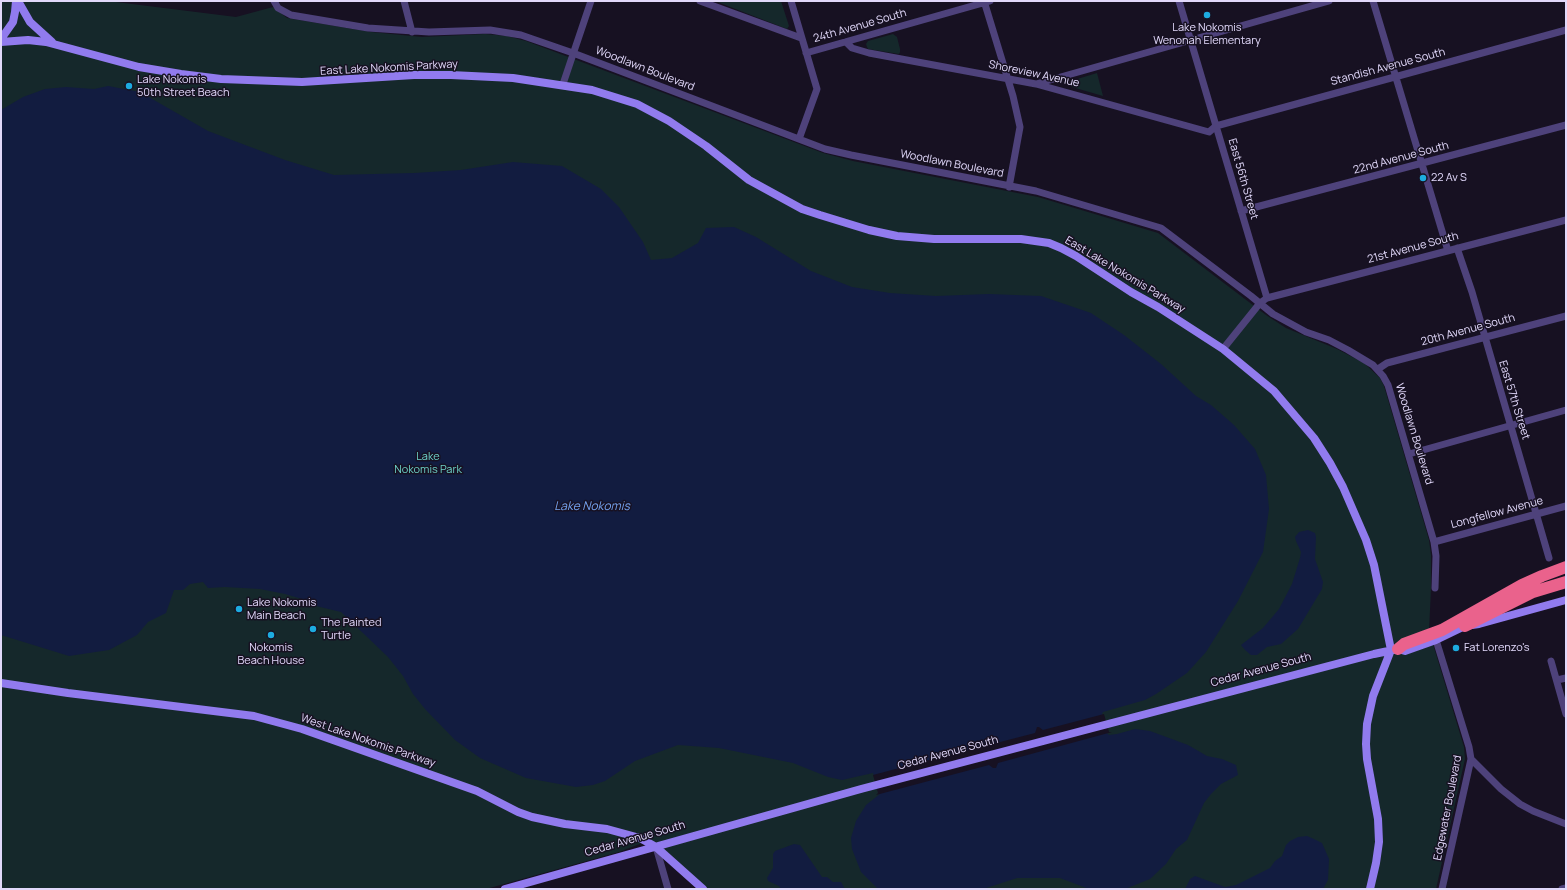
<!DOCTYPE html>
<style>
body{margin:0}
#map{position:relative;width:1567px;height:890px;overflow:hidden;background:#171122;font-family:Manrope,sans-serif}
canvas{display:block}
.frame{position:absolute;inset:0;border:2px solid #e1d8fa;pointer-events:none}
</style>
<div id="map">
<canvas width="1567" height="890"></canvas>
<div class="frame"></div>
</div>
<script>
const ctx = document.querySelector('canvas').getContext('2d');
ctx.lineJoin = 'round';
function fill(path, color) {
  ctx.fillStyle = color;
  ctx.fill(path, 'evenodd');
}
function poly(rows) {
  const path = new Path2D();
  for (const r of rows) {
    path.moveTo(r[0], r[1]);
    for (let i = 2; i < r.length; i += 2) path.lineTo(r[i], r[i + 1]);
  }
  return path;
}
function trace(path, color, width, dash) {
  ctx.strokeStyle = color;
  ctx.lineWidth = width;
  ctx.lineCap = dash ? 'butt' : 'round';
  ctx.setLineDash(dash || []);
  ctx.stroke(path);
}
function label(font, color, halo, rows, align = 'center') {
  ctx.font = font + ' Manrope,sans-serif';
  ctx.lineWidth = 3;
  ctx.setLineDash([]);
  ctx.textBaseline = 'middle';
  ctx.strokeStyle = halo;
  ctx.fillStyle = color;
  for (const [text, x, y, turn = 0] of rows) {
    ctx.save();
    ctx.translate(x, y);
    ctx.rotate((+turn || 0) * Math.PI / 180);
    ctx.textAlign = isNaN(turn) ? turn : align;
    if (halo) ctx.strokeText(text, 0, 0);
    ctx.fillText(text, 0, 0);
    ctx.restore();
  }
}
fill(poly([
 [1,1,108,1,236,17,273,7,287,18,371,32,422,37,485,34,507,36,526,41,823,153,853,161,1038,197,1158,233,1266,315,1286,328,1337,349,1364,363,1380,378,1384,386,1429,540,1431,555,1431,589,1429,631,1464,747,1465,759,1436,889,708,889,671,855,650,840,619,852,486,889,1,889],
 [715,1,781,1,789,26,787,29],
 [893,34,897,37,900,49,900,52,899,54,868,49,867,47,866,44,868,41],
 [1097,73,1103,96,1072,87,1071,85,1071,82,1074,80]
]), '#15282b');
fill(poly([
 [108,86,140,92,208,131,285,160,334,175,414,173,461,170,513,162,562,166,601,189,619,207,643,242,651,260,672,258,698,243,706,228,734,227,756,237,811,271,852,287,890,293,936,296,989,294,1041,296,1091,313,1124,335,1161,364,1196,396,1211,405,1234,425,1255,449,1266,475,1269,509,1263,552,1238,601,1206,652,1187,673,1156,694,1145,700,1103,712,1102,714,1107,733,1109,735,1117,734,1135,729,1150,731,1188,745,1207,756,1222,759,1236,765,1238,775,1221,784,1211,794,1204,803,1187,840,1176,849,1166,864,1150,879,1125,889,1089,889,1060,878,1017,878,983,889,878,889,861,872,852,849,851,838,856,821,866,805,880,794,873,773,842,780,828,777,793,763,719,748,678,745,635,761,605,781,593,785,576,787,526,778,480,758,455,740,425,709,413,694,403,676,388,657,341,612,312,605,302,599,285,594,260,589,225,587,208,588,203,582,190,584,183,590,174,590,166,613,148,622,137,635,109,650,69,656,1,635,1,110,23,97,45,89,66,87,94,89],
 [1308,530,1315,533,1316,537,1315,559,1323,582,1322,589,1298,629,1281,644,1267,647,1257,655,1251,655,1245,650,1241,645,1263,628,1279,609,1292,584,1300,558,1301,552,1296,541,1295,537,1299,532],
 [1307,836,1314,839,1322,843,1329,859,1328,880,1323,889,1185,889,1190,879,1195,876,1225,887,1236,885,1270,868,1275,861,1282,856,1286,845,1290,841,1298,837],
 [794,844,800,845,822,877,827,877,833,882,841,882,845,889,784,889,782,888,781,889,779,886,768,881,767,878,773,868,773,854,775,851]
]), '#121c40');
fill(poly([
 [1104,714,1109,732,1112,732,998,763,996,768,993,768,989,765,876,795,878,793,873,775,933,759,935,754,938,754,942,757,1035,733,1037,727,1039,727,1043,730]
]), '#171122');
trace(poly([
 [274,1,278,8,291,15,368,28,429,32,490,30,521,35,573,53,825,149,851,155,1036,191,1161,228,1251,296,1273,314,1306,332,1329,340,1348,350,1373,365,1383,376,1388,385,1434,542,1436,556,1435,588],
 [404,1,412,32],
 [700,1,801,38],
 [791,1,817,89,799,139],
 [984,1,1013,96,1020,127,1009,187],
 [1179,1,1267,298],
 [1373,1,1448,251],
 [846,42,852,48,869,53,1036,84,1209,132,1216,126,1566,30],
 [806,53,990,1],
 [563,84,591,1],
 [1036,84,1329,1],
 [1241,211,1566,125],
 [1457,248,1472,292,1549,558],
 [1223,349,1260,303,1267,298,1566,220],
 [1378,369,1387,363,1566,316],
 [1409,454,1566,410],
 [1434,542,1566,506],
 [1436,640,1469,747,1471,759,1442,889],
 [1551,661,1566,714],
 [1557,680,1566,678],
 [1471,759,1501,789,1520,804,1533,811,1566,824],
 [656,847,668,889],
 [1562,889,1566,888]
]), '#4e427b', 7);
trace(poly([
 [18,1,30,22,52,42],
 [1,39,13,22,15,12,16,1],
 [1,42,28,40,46,42,139,67,181,74,221,79,302,82,414,75,451,75,513,78,592,90,637,104,669,121,706,146,749,180,802,209,820,215,869,230,897,236,934,239,1021,239,1049,243,1061,248,1076,256,1131,292,1158,307,1223,349,1274,391,1314,438,1330,463,1343,487,1366,540,1374,565,1391,650],
 [1,683,68,693,254,716,302,729,477,791,518,812,532,817,565,824,607,829,640,838,656,847,703,889],
 [505,889,861,789,1374,654,1398,649,1405,651,1436,640,1465,626,1479,624,1566,600],
 [1370,889,1376,863,1379,842,1378,819,1367,759,1366,744,1367,724,1373,696,1391,650]
]), '#917bee', 8);
trace(poly([
 [1465,626,1533,592,1566,582],
 [1398,649,1404,644,1442,630,1522,585,1542,576,1566,567]
]), '#ea628c', 12);
for (const [x, y, r, color] of [
 [1207,15,4,"#1dace0"],
 [129,86,4,"#1dace0"],
 [1423,178,4,"#1dace0"],
 [239,609,4,"#1dace0"],
 [313,629,4,"#1dace0"],
 [271,635,4,"#1dace0"],
 [1456,648,4,"#1dace0"]
]) {
  const dot = new Path2D();
  dot.arc(x, y, r, 0, 2 * Math.PI);
  ctx.fillStyle = color;
  ctx.fill(dot);
  trace(dot, '#171122', 1.5);
}
label('11px', '#e1d8fa', '#171122', [
 ["24th Avenue South",860,26,-16],
 ["Standish Avenue South",1388,67,-15],
 ["East Lake Nokomis Parkway",389,68,-3],
 ["Woodlawn Boulevard",645,69,21],
 ["Shoreview Avenue",1034,74,12],
 ["22nd Avenue South",1401,158,-15],
 ["Woodlawn Boulevard",952,164,11],
 ["East 56th Street",1243,179,74],
 ["21st Avenue South",1413,248,-15],
 ["East Lake Nokomis Parkway",1125,275,31],
 ["20th Avenue South",1468,330,-15],
 ["East 57th Street",1514,400,73],
 ["Woodlawn Boulevard",1414,434,73],
 ["Longfellow Avenue",1497,513,-15],
 ["Cedar Avenue South",1261,670,-15],
 ["West Lake Nokomis Parkway",368,741,19],
 ["Cedar Avenue South",948,753,-15],
 ["Edgewater Boulevard",1448,808,-79],
 ["Cedar Avenue South",635,839,-16]
]);
label('11px', '#e1d8fa', '#171122', [
 ["Lake Nokomis",1207,28,"center"],
 ["Wenonah Elementary",1207,41,"center"],
 ["Lake Nokomis",137,80],
 ["50th Street Beach",137,93],
 ["22 Av S",1431,178],
 ["Lake Nokomis",247,603],
 ["Main Beach",247,616],
 ["The Painted",321,623],
 ["Turtle",321,636],
 ["Nokomis",271,648,"center"],
 ["Beach House",271,661,"center"],
 ["Fat Lorenzo's",1464,648]
], 'left');
label('11px', '#6dd1c9', '#171122', [
 ["Lake",428,457],
 ["Nokomis Park",428,470]
]);
label('italic 12px', '#73a0ed', '#171122', [
 ["Lake Nokomis",592,507]
]);
</script>
